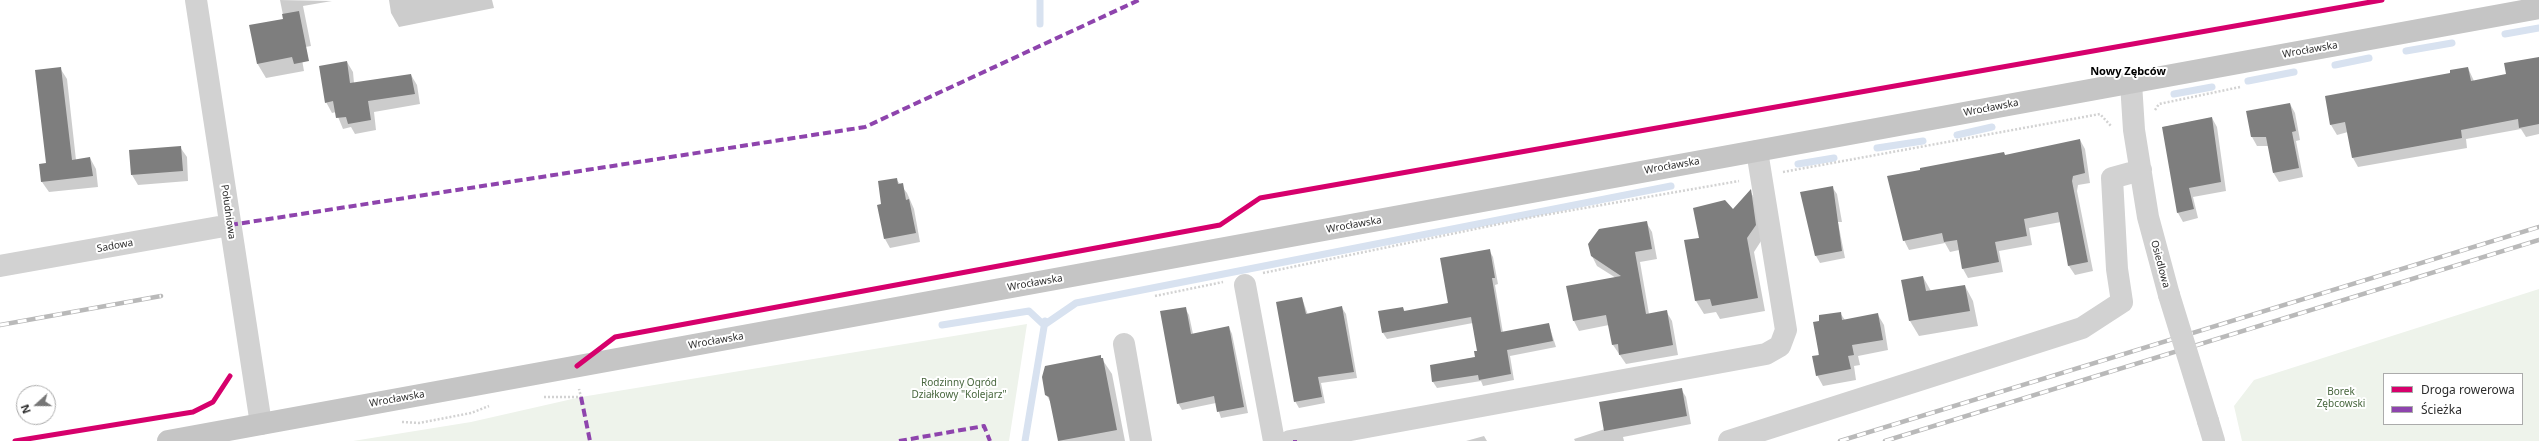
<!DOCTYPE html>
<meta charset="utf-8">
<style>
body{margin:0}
#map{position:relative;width:2539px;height:441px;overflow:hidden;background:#fff;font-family:"Noto Sans",sans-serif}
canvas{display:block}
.legend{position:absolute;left:2383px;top:373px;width:140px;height:52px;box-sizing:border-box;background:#fff;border:1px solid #ababab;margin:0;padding:5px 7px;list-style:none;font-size:12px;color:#2d2d2d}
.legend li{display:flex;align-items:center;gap:8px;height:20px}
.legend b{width:20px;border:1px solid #ababab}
.north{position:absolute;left:16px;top:385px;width:40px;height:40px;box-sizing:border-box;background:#fff;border:1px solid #ababab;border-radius:50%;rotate:249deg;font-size:11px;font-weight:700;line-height:16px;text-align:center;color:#2d2d2d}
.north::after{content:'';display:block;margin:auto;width:14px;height:18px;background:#767676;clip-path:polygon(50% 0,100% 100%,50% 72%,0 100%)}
</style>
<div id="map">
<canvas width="2539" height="441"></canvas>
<ul class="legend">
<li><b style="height:5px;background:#d6006c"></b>Droga rowerowa</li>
<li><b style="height:5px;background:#8e44ad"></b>Ścieżka</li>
</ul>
<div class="north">N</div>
</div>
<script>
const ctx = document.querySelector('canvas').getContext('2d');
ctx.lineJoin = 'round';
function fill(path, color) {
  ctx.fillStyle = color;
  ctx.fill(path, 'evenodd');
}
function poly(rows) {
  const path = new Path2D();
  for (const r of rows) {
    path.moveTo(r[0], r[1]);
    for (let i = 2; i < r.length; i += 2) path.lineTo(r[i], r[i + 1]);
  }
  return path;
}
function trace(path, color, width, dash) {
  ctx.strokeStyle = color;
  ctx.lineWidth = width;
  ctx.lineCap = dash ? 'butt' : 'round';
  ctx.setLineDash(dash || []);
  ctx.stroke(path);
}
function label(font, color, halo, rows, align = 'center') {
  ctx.font = font + ' "Noto Sans",sans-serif';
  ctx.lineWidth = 4;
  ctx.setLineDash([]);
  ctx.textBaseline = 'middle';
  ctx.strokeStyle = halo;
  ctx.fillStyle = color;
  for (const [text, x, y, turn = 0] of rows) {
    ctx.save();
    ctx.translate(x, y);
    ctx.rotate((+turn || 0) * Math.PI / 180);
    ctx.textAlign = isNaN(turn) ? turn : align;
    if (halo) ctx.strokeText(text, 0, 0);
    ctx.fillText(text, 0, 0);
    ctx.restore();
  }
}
fill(poly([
 [2539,289,2539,441,2242,441,2234,406,2254,380],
 [2384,374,2522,374,2522,424,2384,424],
 [1027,324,1009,441,353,441,471,422,581,397]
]), '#eef3eb');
fill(poly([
 [280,0,332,1,303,6,311,46,300,48,304,71,266,78,257,63,284,20],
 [389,0,492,0,494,8,399,27,391,13],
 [2539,58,2539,134,2526,137,2521,129,2466,139,2467,148,2358,167,2353,158,2348,132,2337,135,2331,125,2326,97,2451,74,2468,68,2474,81,2507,75],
 [347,62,353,72,354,83,411,75,417,85,420,104,374,112,376,130,355,134,351,127,343,129,336,112,332,113,326,102],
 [60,68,67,79,76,160,90,158,96,169,98,187,49,192,42,182,40,165,47,164],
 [2290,104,2295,113,2300,140,2296,141,2303,177,2279,182,2273,172,2269,146,2257,146,2252,137],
 [2212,118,2217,127,2226,191,2193,197,2198,218,2183,222,2178,213,2163,127],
 [2080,140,2085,149,2090,183,2078,185,2077,191,2093,271,2075,275,2069,266,2061,222,2029,228,2032,245,1999,251,2003,272,1968,278,1963,269,1959,250,1950,252,1945,243,1909,250,1904,240,2005,156],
 [180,147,187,157,188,181,138,185,132,175],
 [896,179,907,193,914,209,920,242,890,248,885,239,882,205],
 [1832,187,1837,194,1842,222,1838,222,1845,258,1820,263,1816,256,1801,193],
 [1750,191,1758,204,1763,238,1754,252,1765,311,1720,319,1716,312,1704,314,1696,301,1685,241,1700,238,1733,211],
 [1646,222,1652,232,1657,259,1640,262,1649,314,1666,311,1672,321,1678,355,1626,364,1613,345,1609,325,1579,331,1574,321,1567,287,1616,278,1597,266,1592,256],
 [1489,250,1493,257,1498,284,1495,285,1503,333,1549,325,1556,347,1510,356,1514,380,1483,386,1481,381,1437,388,1433,382,1431,366,1476,357,1478,351,1473,323,1387,339,1383,333,1403,308,1405,312,1449,304],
 [1923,277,1931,291,1965,286,1973,301,1978,326,1919,336,1910,321,1903,281],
 [1302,298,1308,315,1342,308,1346,314,1357,378,1321,383,1325,403,1299,408,1295,401],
 [1185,308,1189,315,1193,334,1229,327,1232,334,1248,413,1221,418,1216,403,1182,410,1178,403],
 [1840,313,1845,320,1878,315,1884,325,1888,350,1858,356,1860,365,1854,366,1856,380,1823,386,1817,375,1821,321],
 [1100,356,1112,374,1125,441,1059,441,1052,405,1046,394],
 [1681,389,1686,397,1691,424,1623,437,1624,441,1575,441,1574,439,1605,429],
 [1484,436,1487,441,1466,441]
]), '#0003');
trace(poly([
 [1040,24,1040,0],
 [2505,34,2539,28],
 [2406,51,2452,43],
 [2335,65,2369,58],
 [2248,81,2294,72],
 [2174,94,2212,87],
 [1957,135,1992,127],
 [1877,148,1923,141],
 [1798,164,1834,158],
 [942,325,1029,311,1044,325,1076,303,1671,186],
 [1025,441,1045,321]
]), '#d8e2f0', 7);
fill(poly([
 [299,11,309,61,294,64,292,57,257,64,249,25,283,19,282,14],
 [2539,57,2539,124,2519,128,2518,119,2461,130,2462,138,2352,158,2345,122,2330,125,2325,96,2450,73,2450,70,2468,67,2471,81,2506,74,2504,63],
 [347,61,350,83,411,74,415,94,368,101,371,120,348,124,346,117,336,118,333,101,325,103,319,66],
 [61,67,72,160,90,157,93,176,41,182,39,164,46,163,35,70],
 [2290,103,2296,131,2292,132,2299,168,2273,173,2266,137,2251,137,2246,111],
 [2212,117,2221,182,2189,188,2194,209,2177,213,2162,127],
 [2080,139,2085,173,2073,176,2072,181,2088,262,2068,266,2058,212,2024,219,2027,236,1995,242,1999,262,1962,269,1957,240,1944,242,1942,233,1903,241,1887,176,1920,170,1920,168,2004,152,2005,155],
 [181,146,183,171,131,175,129,150],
 [897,178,898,184,903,183,906,200,909,199,916,233,884,239,877,205,881,204,878,181],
 [1833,186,1842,251,1815,256,1800,192],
 [1751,189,1756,225,1747,238,1758,298,1712,306,1710,299,1695,301,1684,240,1699,238,1693,208,1725,200,1733,209],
 [1647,221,1652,249,1635,252,1646,314,1667,310,1673,345,1619,355,1618,344,1612,345,1606,315,1573,321,1566,286,1621,276,1591,256,1588,244,1599,229],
 [1490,249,1495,278,1492,278,1501,332,1549,323,1553,341,1507,350,1511,374,1479,380,1478,375,1432,382,1430,365,1475,357,1474,351,1477,351,1471,317,1382,333,1378,311,1403,307,1404,311,1448,303,1440,258],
 [1923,276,1926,291,1965,285,1970,311,1909,321,1901,280],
 [1302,297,1306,314,1342,306,1354,372,1318,377,1322,397,1294,402,1276,302],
 [1186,307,1191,334,1229,326,1244,407,1217,412,1214,396,1177,404,1160,311],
 [1841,312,1842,320,1878,313,1883,340,1852,345,1854,355,1848,356,1851,369,1816,376,1812,356,1819,355,1813,322,1819,321,1819,315],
 [1101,355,1101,358,1103,358,1117,430,1058,441,1049,397,1045,395,1042,377,1045,366],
 [1682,388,1687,416,1604,431,1599,402]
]), '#7e7e7e');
trace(poly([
 [2155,110,2159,104,2240,87],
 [1783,172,2100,114,2111,126],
 [1263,273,1533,217,1739,181],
 [1155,296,1223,282],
 [544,397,581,397,579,389],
 [402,422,419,423,471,413,489,406]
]), '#d2d2d2', 2.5, [2, 2]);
trace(poly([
 [196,0,261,424],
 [2131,83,2134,130,2148,217,2169,295],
 [0,266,230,225],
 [1245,285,1274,441],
 [1124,344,1141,441],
 [2208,421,2214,441],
 [1290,441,1766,354,1780,346,1786,330,1757,151],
 [1729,441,2082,328,2122,302,2117,269,2112,178,2141,170]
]), '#d2d2d2', 22);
trace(poly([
 [168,441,2539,8]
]), '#c5c5c5', 22);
const rail = poly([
 [0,325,161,296],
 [1840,441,2539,227],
 [1885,441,2539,240]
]);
trace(rail, '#b9b9b9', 4.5);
trace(rail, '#fff', 3, [9]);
trace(poly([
 [2169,295,2208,421]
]), '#d2d2d2', 22);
trace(poly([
 [230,225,865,127,1139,0],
 [581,397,590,441],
 [1295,440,1295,441],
 [899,441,984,426,990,441]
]), '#8e44ad', 4, [8, 4]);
trace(poly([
 [577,366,615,337,1220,225,1260,198,2382,0],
 [15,441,193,412,213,402,230,376]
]), '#d6006c', 5);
label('10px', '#2d2d2d', '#fff', [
 ["Wrocławska",2310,50,-10],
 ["Wrocławska",1991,108,-11],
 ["Wrocławska",1672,166,-10],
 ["Południowa",228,212,82],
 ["Wrocławska",1354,225,-10],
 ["Sadowa",115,246,-10],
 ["Osiedlowa",2160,264,75],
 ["Wrocławska",1035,283,-10],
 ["Wrocławska",716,341,-10],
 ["Wrocławska",397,399,-10]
]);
label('10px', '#47663d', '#fff', [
 ["Rodzinny Ogród",959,383],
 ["Działkowy \"Kolejarz\"",959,395],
 ["Borek",2341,392],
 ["Zębcowski",2341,404]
]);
label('bold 11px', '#000', '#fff', [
 ["Nowy Zębców",2128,72]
]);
</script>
